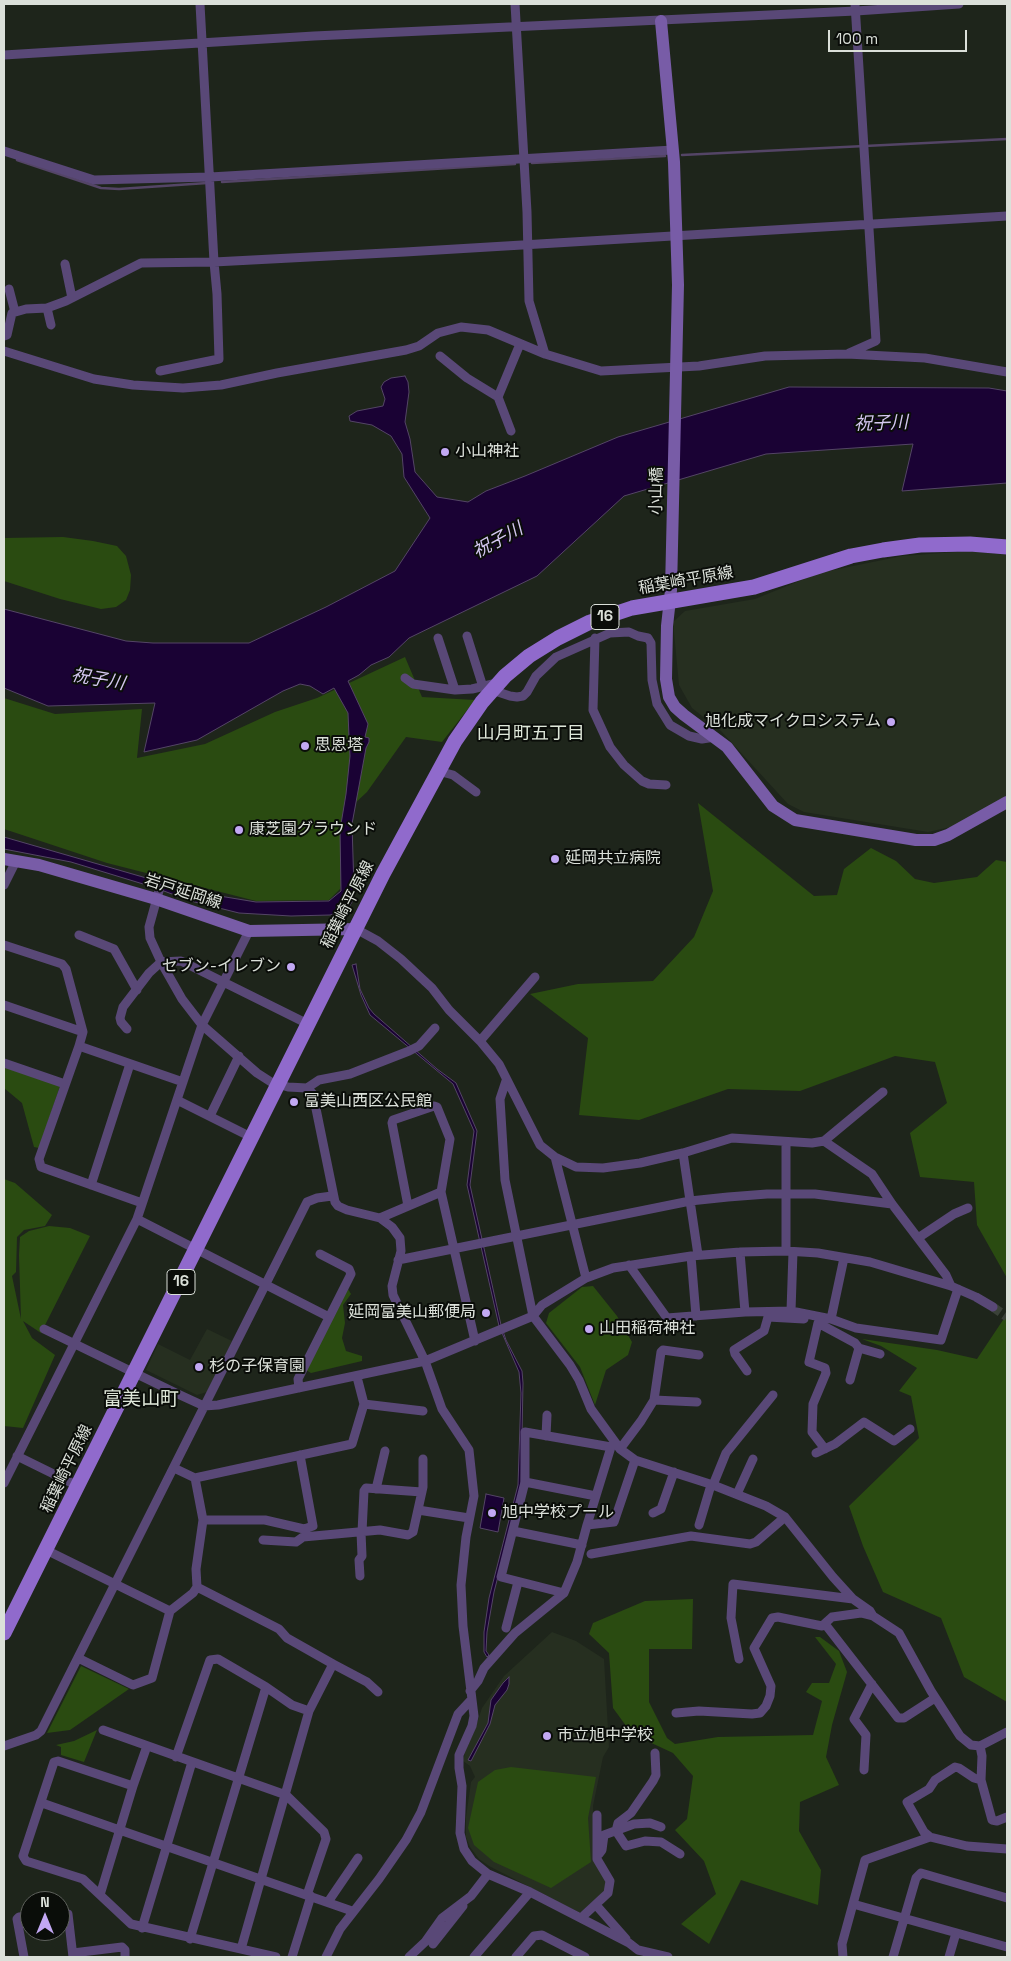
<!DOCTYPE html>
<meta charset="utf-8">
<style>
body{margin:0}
#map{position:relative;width:1011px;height:1961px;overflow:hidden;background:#1e251b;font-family:"Space Grotesk",sans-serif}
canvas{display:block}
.frame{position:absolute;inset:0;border:5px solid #dbe0d9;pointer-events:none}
.north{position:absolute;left:20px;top:1891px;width:50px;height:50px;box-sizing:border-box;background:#0a0d09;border:1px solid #5e615c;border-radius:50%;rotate:0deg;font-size:14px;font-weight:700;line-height:20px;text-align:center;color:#dbe0d9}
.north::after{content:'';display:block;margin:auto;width:18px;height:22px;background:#c2a8f3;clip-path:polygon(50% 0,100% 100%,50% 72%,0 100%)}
.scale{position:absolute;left:828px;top:30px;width:139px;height:22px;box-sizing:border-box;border:2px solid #dbe0d9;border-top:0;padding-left:6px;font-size:15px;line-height:18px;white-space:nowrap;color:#dbe0d9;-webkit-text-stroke:4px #0a0d09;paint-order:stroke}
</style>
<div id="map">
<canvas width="1011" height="1961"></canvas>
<div class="frame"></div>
<div class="north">N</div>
<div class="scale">100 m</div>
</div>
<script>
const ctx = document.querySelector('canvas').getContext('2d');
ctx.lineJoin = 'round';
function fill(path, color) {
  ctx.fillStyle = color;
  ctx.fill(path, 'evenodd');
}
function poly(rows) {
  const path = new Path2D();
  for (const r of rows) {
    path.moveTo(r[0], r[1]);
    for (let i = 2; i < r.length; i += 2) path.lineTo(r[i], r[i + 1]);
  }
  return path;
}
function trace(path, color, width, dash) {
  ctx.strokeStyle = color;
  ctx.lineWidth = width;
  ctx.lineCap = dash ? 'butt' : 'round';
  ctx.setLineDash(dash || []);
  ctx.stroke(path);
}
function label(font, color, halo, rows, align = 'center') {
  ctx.font = font + ' "Space Grotesk","Noto Sans JP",sans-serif';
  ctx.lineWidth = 4;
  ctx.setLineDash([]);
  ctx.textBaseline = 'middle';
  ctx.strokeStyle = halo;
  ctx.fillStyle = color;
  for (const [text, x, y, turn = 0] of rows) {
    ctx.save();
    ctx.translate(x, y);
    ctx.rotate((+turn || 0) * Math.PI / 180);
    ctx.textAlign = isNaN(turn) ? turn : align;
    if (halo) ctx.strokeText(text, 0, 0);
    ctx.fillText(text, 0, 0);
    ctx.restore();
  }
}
fill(poly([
 [969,551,1007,555,1007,797,951,827,928,832,804,812,788,804,721,731,692,708,679,685,673,622,685,611,755,599,819,573,902,556],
 [207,1329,232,1341,207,1392,197,1395,146,1370,158,1344,190,1360],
 [552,1632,576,1641,604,1659,609,1747,603,1757,593,1806,593,1859,606,1881,606,1888,601,1894,580,1913,489,1866,479,1859,470,1847,466,1837,466,1817,471,1782,475,1777,470,1766,463,1761,465,1752,475,1729,482,1708,504,1676]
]), '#262f20');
fill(poly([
 [63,537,93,541,117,546,126,556,131,575,130,590,126,600,116,607,101,609,60,599,4,581,4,538],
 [405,657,422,697,475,700,442,742,406,737,367,792,352,806,349,854,340,889,329,900,256,901,107,863,4,829,4,698,55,714,142,709,137,758,205,744,275,712,317,698],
 [698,803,814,896,837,895,844,869,871,848,896,861,915,879,934,883,977,877,996,860,1007,862,1007,1278,977,1225,974,1182,920,1177,910,1133,947,1103,935,1062,895,1056,800,1091,728,1089,639,1120,579,1115,588,1038,530,994,578,984,653,981,694,937,713,891],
 [4,1067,60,1086,39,1148,34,1147,22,1103,4,1088],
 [4,1179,15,1183,52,1215,45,1226,24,1230,17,1237,16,1272,12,1276,21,1319,19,1255,20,1237,29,1231,49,1226,70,1228,90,1236,41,1333,23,1321,32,1338,55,1355,23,1428,4,1426],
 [593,1286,617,1316,632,1342,628,1355,606,1370,595,1405,580,1367,546,1323,549,1313,582,1287],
 [348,1289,351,1294,343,1305,345,1323,342,1338,346,1351,362,1356,362,1361,311,1373,306,1370],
 [1007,1314,1007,1702,964,1677,941,1618,883,1592,863,1546,849,1506,919,1438,911,1396,899,1391,917,1368,881,1346,862,1339,937,1350,977,1359],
 [693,1599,692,1649,649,1649,649,1702,667,1738,675,1744,718,1737,813,1735,822,1701,806,1692,812,1683,829,1683,836,1664,815,1637,820,1637,839,1651,847,1672,832,1725,826,1757,839,1785,800,1802,799,1831,821,1870,818,1905,741,1880,709,1944,681,1924,716,1894,704,1861,675,1830,687,1819,693,1776,673,1753,632,1734,613,1708,609,1653,589,1634,593,1623,645,1601],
 [81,1666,129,1689,70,1730,47,1733],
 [97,1730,84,1762,61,1755,61,1747,56,1745,74,1741],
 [511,1767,596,1777,588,1818,591,1862,551,1888,494,1862,474,1845,468,1828,478,1782,495,1770]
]), '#2a4b11');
const water = poly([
 [405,376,408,382,409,392,405,422,410,439,415,472,437,497,468,502,486,491,525,476,618,437,789,387,989,388,1007,391,1007,483,902,491,913,444,766,454,624,496,537,576,409,638,389,657,371,665,359,675,348,681,368,724,365,737,369,738,369,742,366,748,352,824,354,889,352,902,349,907,341,912,330,915,291,916,239,913,191,901,153,887,71,862,4,849,4,837,195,892,256,902,329,901,341,891,340,830,346,794,350,756,349,737,348,713,334,688,323,694,310,686,300,684,283,691,197,740,144,752,155,703,48,706,4,688,4,609,126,641,153,643,249,643,326,607,395,571,430,518,404,477,402,454,391,436,372,425,350,421,349,416,357,411,383,406,385,399,381,387,384,382,391,378,405,376],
 [356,964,360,989,369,1008,374,1014,437,1069,456,1083,477,1131,470,1185,501,1325,506,1340,522,1371,523,1383,521,1487,494,1592,487,1632,486,1651,489,1655,487,1657,484,1652,484,1632,489,1598,518,1485,521,1393,519,1372,499,1326,467,1185,474,1131,453,1084,370,1015,361,995,352,965,356,964],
 [486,1494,504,1498,498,1532,480,1528,486,1494],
 [509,1677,509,1684,507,1690,495,1705,490,1724,471,1761,468,1760,488,1723,491,1700,503,1683,509,1677]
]);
fill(water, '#1a0234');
trace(water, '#544566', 1);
trace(poly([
 [682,155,1007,139],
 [17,160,101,188,119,189,207,183],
 [532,163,665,156],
 [222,182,515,164]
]), '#544566', 2.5);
trace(poly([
 [993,1307,1007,1317]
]), '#3a4138', 9, [9, 4.5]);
trace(poly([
 [515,4,527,212,529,301,545,354],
 [4,55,314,36,856,11,959,4],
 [4,151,94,180,210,177,673,150],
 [65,264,72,298],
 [9,289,15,312],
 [47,308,51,325],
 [4,336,7,335,12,313,26,309,47,308,66,301,141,263,214,262,405,252,1007,216],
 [4,351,94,379,133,385,183,388,221,385,277,373,406,350,419,346,438,333,461,327,488,330,545,354,601,371,699,366,765,356,847,354,925,358,1007,372],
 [849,353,876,341,855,4],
 [440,356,467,378,498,397],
 [160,371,219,359,217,294,214,262,200,4],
 [511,431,498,397,520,344],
 [467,636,483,687],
 [438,638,455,690],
 [595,638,593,710,610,747,624,765,642,781,649,784,666,785],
 [405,678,413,684,455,690,472,689,497,683],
 [492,690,510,696,517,697,523,696,527,692,536,676,556,657,610,633,629,632,638,636,648,638,651,643,652,680,657,704,670,725,689,736,702,739,715,737],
 [438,771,453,775,476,792],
 [162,880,149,927,150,938,161,962,182,999,202,1025,257,1073,271,1082,288,1087,307,1088,313,1094,335,1202,338,1206,347,1210,380,1218,392,1227,400,1238,401,1251,392,1286,393,1295,425,1361,442,1409,469,1450,474,1496,466,1537,461,1585,463,1626,474,1716,472,1726,459,1755,459,1768,462,1786,460,1833,464,1849,472,1861,488,1874,530,1892,629,1943,638,1950,668,1957],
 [4,885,16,861],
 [356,929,378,941,401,959,432,988,449,1010,480,1041,499,1064,540,1145,555,1157,576,1167,603,1168,640,1163,683,1153,732,1138,812,1143,824,1141,872,1174,892,1204,946,1275,951,1286],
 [79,935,114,949,137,990],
 [4,945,62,964,66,969,83,1032,79,1046,183,1082],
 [4,1005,83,1032],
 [127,1029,121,1022,120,1018,123,1007,149,973,161,962,181,961,308,1024],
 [480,1041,535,977],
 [79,1046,39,1159,41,1167,142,1203],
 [4,1063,65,1084],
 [506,1081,500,1099,505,1180,533,1316,570,1365,579,1380,591,1409,620,1449,635,1460,713,1485,766,1506,785,1517,833,1577,853,1599],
 [307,1088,319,1080,350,1074,409,1051,419,1046,435,1028],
 [177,1100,253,1138],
 [210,1116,239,1056],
 [824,1141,883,1092],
 [786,1142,786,1251],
 [683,1153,698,1255],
 [555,1157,586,1278],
 [91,1185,130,1064],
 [408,1206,392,1123,393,1120,434,1106,437,1107,450,1139,441,1192,475,1341],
 [380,1218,441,1192],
 [137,1219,329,1317],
 [918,1238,954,1214,968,1208],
 [740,1252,745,1312],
 [691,1256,696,1316],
 [398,1260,690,1201,728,1197,767,1194,815,1194,892,1204],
 [629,1265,667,1318,745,1312,791,1311,831,1319,856,1328,941,1340,958,1289],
 [791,1311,793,1252],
 [831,1319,844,1258],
 [44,1329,180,1395,204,1406,218,1405,425,1361,533,1316,542,1305,586,1278,613,1268,691,1256,740,1252,786,1251,818,1253,870,1262,951,1286,976,1297,993,1307],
 [747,1371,735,1354,734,1350,764,1331,768,1317,804,1319],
 [850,1380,859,1348],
 [299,1388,298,1379,351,1274,349,1269,320,1254],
 [654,1400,697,1402],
 [364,1404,423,1411],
 [525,1432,611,1447,587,1525,577,1562,564,1593,501,1577,525,1482,525,1432],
 [546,1436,547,1415],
 [620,1449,641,1421,654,1400,661,1352,663,1350,699,1355],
 [825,1449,812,1432,813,1404,826,1373,825,1368,809,1362,818,1323,855,1343,859,1348,880,1354],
 [816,1453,835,1444,864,1422,894,1441,910,1429],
 [17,1456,78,1486],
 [174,1468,195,1478,352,1444,364,1404,357,1377],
 [195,1478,203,1520,196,1569,197,1587,279,1629,287,1638,333,1664,309,1711,241,1949],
 [525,1482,596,1496],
 [4,1483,137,1219,202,1025,249,931],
 [713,1485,726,1453,773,1395],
 [376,1489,385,1451],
 [737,1494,753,1459],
 [418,1510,469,1518],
 [653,1513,661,1509,674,1472],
 [203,1520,265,1520,304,1529,313,1526,300,1455],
 [587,1525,614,1522,635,1460],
 [699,1525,711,1485],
 [513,1531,582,1545],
 [362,1532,364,1491,366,1488,422,1492],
 [263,1540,296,1542,303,1537,380,1530,408,1535,413,1532,423,1487,423,1459],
 [46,1550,170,1611,193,1593,197,1587],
 [591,1554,691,1536,750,1544,756,1542,785,1517],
 [360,1576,359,1560,362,1556,361,1532],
 [825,1624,898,1718,904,1718,935,1698],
 [506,1628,518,1582],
 [78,1658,133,1685,152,1678,170,1611],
 [739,1659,731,1618,733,1584,853,1599,870,1611,873,1616],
 [333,1664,367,1682,378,1692],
 [470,1691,478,1681,484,1668,515,1633,564,1593],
 [676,1713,699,1711,752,1714,760,1713,766,1706,770,1696,771,1686,754,1648,772,1618,778,1617,822,1626,832,1617,861,1613,873,1616,899,1633,931,1691,960,1736,971,1745,980,1746,1007,1732],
 [103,1730,286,1795,324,1832,326,1839,307,1895],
 [4,1746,36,1735,41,1731,307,1202,317,1198,332,1196],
 [980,1746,982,1756,981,1780,992,1820,997,1821,1007,1817],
 [655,1753,656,1775,653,1781,631,1813,618,1823,616,1831,626,1846,645,1841,661,1842,680,1854],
 [176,1757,210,1660,218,1659,266,1687,292,1705,309,1711],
 [864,1770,866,1735,854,1719,872,1684],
 [981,1780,974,1778,959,1768,955,1767,935,1780,929,1789,907,1802,924,1832,930,1837,967,1846,1007,1849],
 [133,1786,58,1761,54,1762,23,1856,26,1861,83,1879,131,1924,276,1957],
 [42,1803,352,1911],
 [599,1854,602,1850,604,1835,634,1824,650,1823,661,1827],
 [100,1895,133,1786,147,1746],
 [328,1902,358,1858],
 [853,1904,1007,1947],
 [596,1905,626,1939],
 [60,1913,68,1914,73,1957],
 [581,1918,608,1893,610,1881,597,1859,597,1815],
 [142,1928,192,1762],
 [190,1939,266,1687],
 [433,1944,463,1906],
 [73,1953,122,1947,125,1950,125,1957],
 [24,1957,17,1919,19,1917,30,1916],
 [292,1957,311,1896],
 [326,1957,340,1929,379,1879,406,1840,421,1812,458,1714,471,1700],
 [409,1957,425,1942,442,1918,471,1896,488,1874],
 [474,1957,530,1892],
 [516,1957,534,1936,542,1935,585,1957],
 [843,1957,842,1944,865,1860,930,1837],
 [893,1957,916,1878,921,1873,1007,1898],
 [949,1957,956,1933]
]), '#594877', 9);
trace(poly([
 [661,21,674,162,678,285,671,590,667,626,666,679,669,697,675,707,684,715,727,747,773,806,795,820,916,840,934,840,948,835,1007,802],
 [4,859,39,865,156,899,249,931,356,929]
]), '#785ca7', 12);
trace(poly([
 [4,1633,383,874,455,741,482,702,505,676,529,656,558,638,590,622,632,608,754,587,851,556,883,550,920,545,970,544,1007,547]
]), '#906acc', 15);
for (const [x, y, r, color] of [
 [445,452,5,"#c2a8f3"],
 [891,722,5,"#c2a8f3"],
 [305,746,5,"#c2a8f3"],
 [239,830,5,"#c2a8f3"],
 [555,859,5,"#c2a8f3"],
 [291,967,5,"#c2a8f3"],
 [294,1102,5,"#c2a8f3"],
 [486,1313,5,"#c2a8f3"],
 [589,1329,5,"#c2a8f3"],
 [199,1367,5,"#c2a8f3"],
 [492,1513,5,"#c2a8f3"],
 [547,1736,5,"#c2a8f3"]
]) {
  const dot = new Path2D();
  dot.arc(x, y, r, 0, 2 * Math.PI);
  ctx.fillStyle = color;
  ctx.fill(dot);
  trace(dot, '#0a0d09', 2);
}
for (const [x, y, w] of [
 [605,617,28],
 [181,1282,28]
]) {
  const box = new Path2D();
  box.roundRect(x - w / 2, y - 12.5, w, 25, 4);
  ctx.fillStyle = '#0a0d09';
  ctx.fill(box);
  trace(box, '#dbe0d9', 1);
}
label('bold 15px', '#dbe0d9', null, [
 ["16",605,617],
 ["16",181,1282]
]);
label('16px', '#dbe0d9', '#0a0d09', [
 ["小山神社",455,452],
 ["旭化成マイクロシステム",881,722,"right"],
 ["思恩塔",315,746],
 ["康芝園グラウンド",249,830],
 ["延岡共立病院",565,859],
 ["セブン-イレブン",281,967,"right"],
 ["富美山西区公民館",304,1102],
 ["延岡富美山郵便局",476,1313,"right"],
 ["山田稲荷神社",599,1329],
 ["杉の子保育園",209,1367],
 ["旭中学校プール",502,1513],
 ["市立旭中学校",557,1736]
], 'left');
label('16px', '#dbe0d9', '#0a0d09', [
 ["小山橋",657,491,-89],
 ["稲葉崎平原線",686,581,-10],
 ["岩戸延岡線",183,892,18],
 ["稲葉崎平原線",348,905,-63],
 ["稲葉崎平原線",67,1469,-64]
]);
label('italic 18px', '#d4c7f0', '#0a0d09', [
 ["祝子川",881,424,-2],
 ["祝子川",498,541,-29],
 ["祝子川",98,680,10]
]);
label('18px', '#dee7d9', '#0a0d09', [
 ["山月町五丁目",531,734]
]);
label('19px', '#dee7d9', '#0a0d09', [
 ["富美山町",141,1400]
]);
</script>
